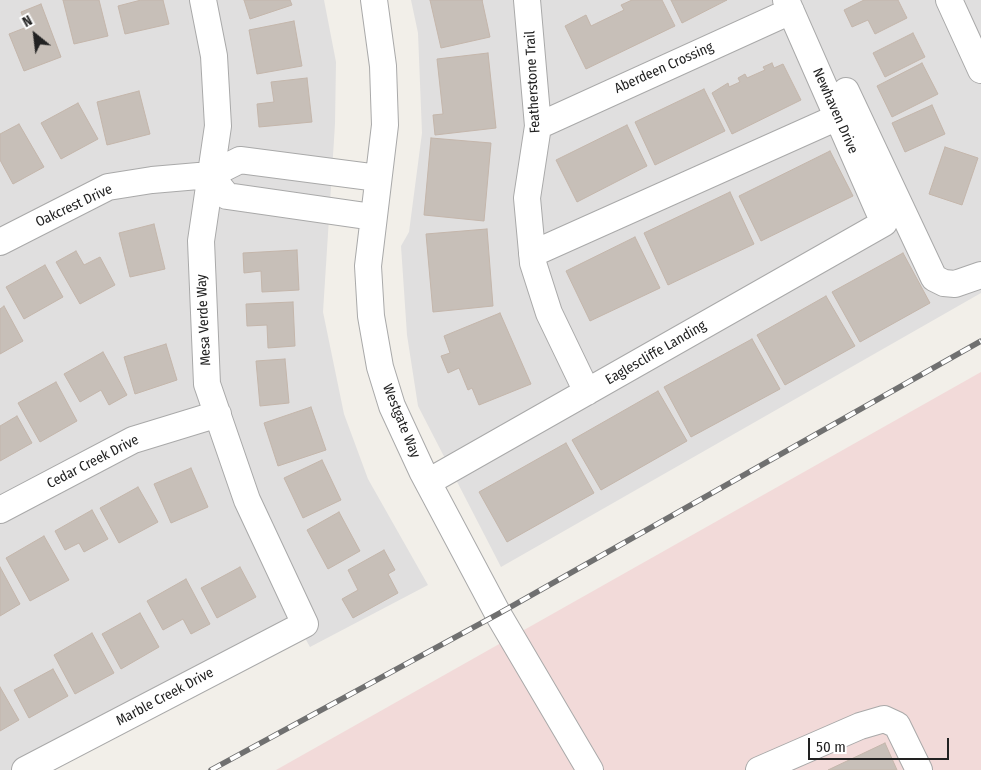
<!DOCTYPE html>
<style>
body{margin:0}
#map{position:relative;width:981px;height:770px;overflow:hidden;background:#f2efe9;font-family:"Fira Sans Condensed",sans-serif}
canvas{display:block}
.north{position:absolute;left:10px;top:10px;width:50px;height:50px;-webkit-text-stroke:4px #fff;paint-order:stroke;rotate:331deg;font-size:14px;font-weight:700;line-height:20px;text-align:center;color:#222}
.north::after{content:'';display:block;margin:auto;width:18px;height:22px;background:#222;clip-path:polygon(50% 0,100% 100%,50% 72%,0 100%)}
.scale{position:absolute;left:808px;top:738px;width:141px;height:22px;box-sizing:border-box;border:2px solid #222;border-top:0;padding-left:6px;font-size:15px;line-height:18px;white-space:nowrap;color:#222;-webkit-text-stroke:4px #fff;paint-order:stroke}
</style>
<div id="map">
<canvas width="981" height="770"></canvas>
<div class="north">N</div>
<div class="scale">50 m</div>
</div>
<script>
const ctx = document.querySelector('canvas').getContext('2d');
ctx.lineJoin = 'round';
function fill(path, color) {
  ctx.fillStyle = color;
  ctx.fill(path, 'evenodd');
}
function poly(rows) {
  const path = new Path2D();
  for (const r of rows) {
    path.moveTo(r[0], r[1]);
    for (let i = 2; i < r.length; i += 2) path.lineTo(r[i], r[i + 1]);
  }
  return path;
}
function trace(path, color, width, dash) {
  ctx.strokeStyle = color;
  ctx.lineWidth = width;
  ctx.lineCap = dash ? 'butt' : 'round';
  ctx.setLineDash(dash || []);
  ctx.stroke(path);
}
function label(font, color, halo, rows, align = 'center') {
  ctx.font = font + ' "Fira Sans Condensed",sans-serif';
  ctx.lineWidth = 5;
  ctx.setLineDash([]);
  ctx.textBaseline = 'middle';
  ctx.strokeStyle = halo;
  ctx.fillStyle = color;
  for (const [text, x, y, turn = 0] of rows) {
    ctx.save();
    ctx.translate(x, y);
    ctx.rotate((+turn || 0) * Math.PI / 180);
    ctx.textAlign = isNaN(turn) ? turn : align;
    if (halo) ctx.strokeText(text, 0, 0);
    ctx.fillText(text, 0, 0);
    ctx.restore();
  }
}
fill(poly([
 [0,0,324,0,336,62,335,124,323,312,344,414,368,479,428,585,310,647,305,638,54,770,0,770],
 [411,0,981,0,981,293,501,567,418,406,407,335,401,246,409,232,422,133,418,33]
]), '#e0dfdf');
fill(poly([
 [981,372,981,770,276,770]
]), '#f2dad9');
const building = poly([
 [63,0,99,0,108,36,74,44,63,0],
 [163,0,169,24,125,34,118,6,141,0,163,0],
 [244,0,290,0,292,5,250,19,244,0],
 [430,0,483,0,482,0,490,37,441,48,430,0],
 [632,0,662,0,675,26,586,69,565,26,586,15,591,26,624,10,621,5,632,0],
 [671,0,727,0,682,23,671,0],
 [864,0,898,0,907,18,875,34,868,20,852,27,844,10,864,0],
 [41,4,61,57,24,71,9,34,27,27,21,12,41,4],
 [294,21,302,66,257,74,249,30,294,21],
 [913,33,925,57,885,77,873,53,913,33],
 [488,53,496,128,435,135,433,115,443,114,437,59,488,53],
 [772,63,774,68,783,64,801,100,732,134,712,93,728,83,729,87,740,82,738,78,745,74,747,78,765,70,763,67,772,63],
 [922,63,938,94,892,117,877,86,922,63],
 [307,78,312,122,259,127,257,104,274,102,271,82,307,78],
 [704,89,725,131,655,165,635,122,704,89],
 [139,91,150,134,107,145,97,102,139,91],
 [78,103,98,139,61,159,41,123,78,103],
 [932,105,945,134,905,152,892,123,932,105],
 [19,124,44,167,13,184,0,160,0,134,19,124],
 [627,125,647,166,577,202,556,160,627,125],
 [431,138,491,143,484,221,424,215,431,138],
 [945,147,978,158,962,205,929,194,945,147],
 [830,151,853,196,761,241,739,196,830,151],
 [730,192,754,244,668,285,644,233,730,192],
 [154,224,165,269,130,277,119,233,154,224],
 [487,229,493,306,433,312,426,234,487,229],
 [635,237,660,288,590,321,566,271,635,237],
 [297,250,299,290,262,292,261,271,244,273,243,253,297,250],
 [76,251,84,265,100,257,115,285,80,304,56,262,76,251],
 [903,253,930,303,860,342,832,292,903,253],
 [45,265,63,297,24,319,6,287,45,265],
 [826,296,855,346,785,385,757,335,826,296],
 [293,302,295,346,268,348,267,325,247,326,246,304,293,302],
 [4,306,23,341,0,354,0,309,4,306],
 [500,313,531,384,479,405,472,388,468,390,459,368,448,373,441,356,450,353,444,336,500,313],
 [752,339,780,389,691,437,664,387,752,339],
 [166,344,177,380,135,394,124,357,166,344],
 [103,352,127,395,109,405,101,390,80,402,64,374,103,352],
 [285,359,289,403,260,406,256,361,285,359],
 [56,382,77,421,40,442,18,403,56,382],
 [658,391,687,441,601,490,572,440,658,391],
 [311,407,326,450,278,466,264,423,311,407],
 [17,416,32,443,0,461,0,426,17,416],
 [566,443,594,493,507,542,479,492,566,443],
 [322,460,341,500,303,518,284,478,322,460],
 [191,468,208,507,171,523,154,484,191,468],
 [138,487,158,522,119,543,100,508,138,487],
 [92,510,108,539,84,552,79,543,65,550,55,531,92,510],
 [339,512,360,551,328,569,307,530,339,512],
 [44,536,69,580,30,601,6,558,44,536],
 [384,550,395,570,388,574,398,593,353,618,342,599,358,590,348,570,384,550],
 [0,567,20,604,0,616,0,567],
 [240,567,256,597,217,618,201,588,240,567],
 [186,579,210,624,191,634,183,619,163,630,147,601,186,579],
 [140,613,159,647,121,669,102,634,140,613],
 [92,633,114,673,75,694,54,655,92,633],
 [53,669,68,696,29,718,14,690,53,669],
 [0,687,19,720,0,731,0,687],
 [885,743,897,770,828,770,885,743]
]);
fill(building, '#c7bfb8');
trace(building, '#c4b6ab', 1);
const minor = poly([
 [374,0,383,66,385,125,368,266,371,316,380,367,392,406,423,473,498,614,590,770],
 [527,0,538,126,527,198,533,263,549,313,587,392],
 [949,0,981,70],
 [846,91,934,278,944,283,955,284,981,275],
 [538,126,791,11],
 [210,175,227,196,373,217],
 [0,242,108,187,152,180,210,175,240,160,378,178],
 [532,254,838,117],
 [428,482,884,223,786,0],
 [0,510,133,440,218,414],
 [25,770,305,624,247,500,207,384,201,241,218,126,214,56,203,0],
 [759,770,860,726,884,719,897,725,919,770]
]);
trace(minor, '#a9a9a9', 28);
trace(minor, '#fff', 26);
const rail = poly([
 [211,770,498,614,981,341]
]);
trace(rail, '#707070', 5.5);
trace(rail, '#fff', 4, [11]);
label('14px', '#222', '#fff', [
 ["Aberdeen Crossing",664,68,-24],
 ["Featherstone Trail",533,82,-93],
 ["Newhaven Drive",835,111,66],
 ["Oakcrest Drive",74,206,-25],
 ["Mesa Verde Way",204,320,-93],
 ["Eaglescliffe Landing",656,353,-30],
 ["Westgate Way",401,421,68],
 ["Cedar Creek Drive",93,462,-27],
 ["Marble Creek Drive",165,697,-28]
]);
</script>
